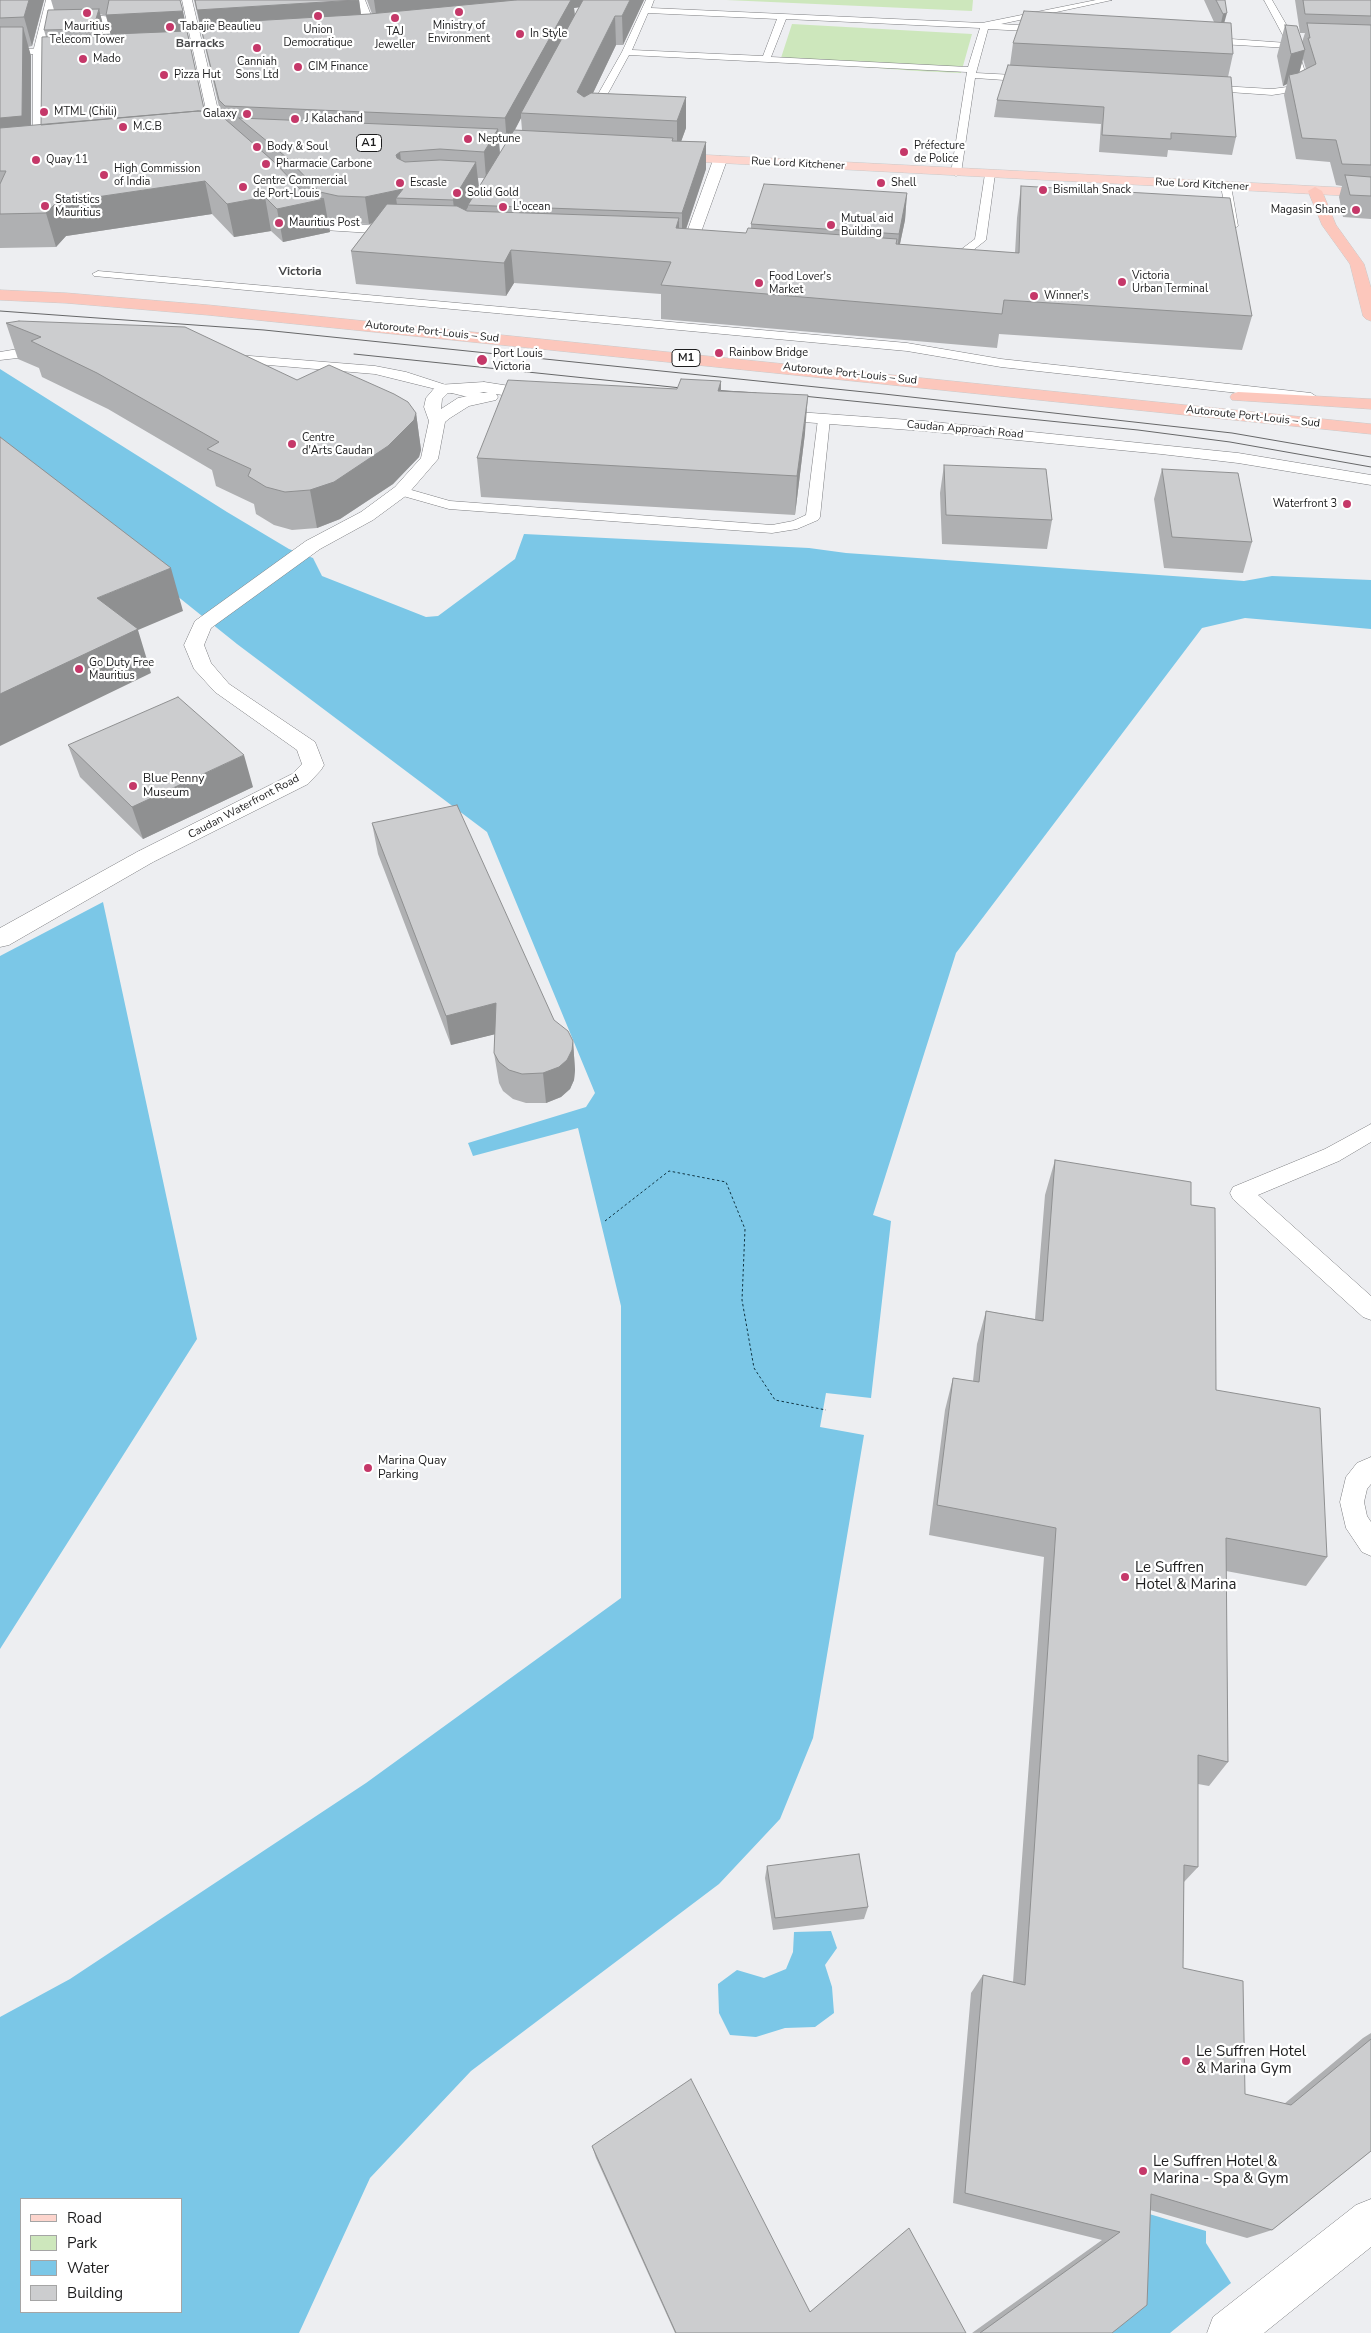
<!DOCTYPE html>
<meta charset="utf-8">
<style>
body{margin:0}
#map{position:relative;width:1371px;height:2333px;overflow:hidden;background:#edeef1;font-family:"Nunito Sans",sans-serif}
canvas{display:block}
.legend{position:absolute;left:20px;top:2198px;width:162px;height:115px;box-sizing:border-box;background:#fff;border:1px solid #a5a5a5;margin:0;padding:6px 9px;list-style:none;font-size:15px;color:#1d1d1e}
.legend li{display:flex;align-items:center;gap:10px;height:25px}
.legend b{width:25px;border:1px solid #a5a5a5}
</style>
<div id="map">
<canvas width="1371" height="2333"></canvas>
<ul class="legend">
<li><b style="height:6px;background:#fdd5cd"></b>Road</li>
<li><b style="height:14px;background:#cde7bc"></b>Park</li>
<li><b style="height:14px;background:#7bc7e7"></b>Water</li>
<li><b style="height:14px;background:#cccdcf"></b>Building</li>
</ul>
</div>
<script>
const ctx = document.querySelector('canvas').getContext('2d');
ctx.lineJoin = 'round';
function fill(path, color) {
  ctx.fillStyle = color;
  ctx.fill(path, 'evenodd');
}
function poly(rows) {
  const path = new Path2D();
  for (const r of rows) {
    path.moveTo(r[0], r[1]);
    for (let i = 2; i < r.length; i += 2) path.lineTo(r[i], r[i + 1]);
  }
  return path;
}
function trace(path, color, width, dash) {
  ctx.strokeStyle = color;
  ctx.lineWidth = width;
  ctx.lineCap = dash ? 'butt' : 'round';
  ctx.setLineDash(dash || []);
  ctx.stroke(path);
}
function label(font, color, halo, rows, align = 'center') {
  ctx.font = font + ' "Nunito Sans",sans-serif';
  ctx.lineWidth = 4.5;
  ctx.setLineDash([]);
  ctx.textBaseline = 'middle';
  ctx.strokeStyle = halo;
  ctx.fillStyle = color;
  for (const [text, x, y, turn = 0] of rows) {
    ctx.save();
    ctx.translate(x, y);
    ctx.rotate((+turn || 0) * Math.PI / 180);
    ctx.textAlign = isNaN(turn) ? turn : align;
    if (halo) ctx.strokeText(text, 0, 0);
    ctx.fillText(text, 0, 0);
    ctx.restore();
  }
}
fill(poly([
 [726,0,973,0,972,11],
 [792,24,972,34,961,73,918,71,780,61]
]), '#cde7bc');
fill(poly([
 [0,369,227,512,289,549,313,558,322,576,426,617,438,616,515,559,524,534,809,548,846,553,1244,581,1272,576,1371,580,1371,629,1245,618,1202,628,956,953,873,1215,891,1221,871,1398,826,1393,820,1427,864,1435,813,1738,780,1819,719,1884,471,2071,370,2178,299,2333,0,2333,0,2017,70,1979,366,1783,621,1598,621,1306,578,1128,473,1156,468,1143,586,1107,595,1093,487,832,237,644,0,454],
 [21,2199,181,2199,181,2312,21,2312],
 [103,902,197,1339,0,1649,0,956],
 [831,1931,837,1948,825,1965,832,1987,834,2013,815,2027,785,2028,756,2037,730,2035,719,2013,718,1984,737,1970,764,1978,786,1969,793,1952,794,1932],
 [1136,2210,1206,2231,1206,2243,1231,2283,1170,2333,1110,2333]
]), '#7bc7e7');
trace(poly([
 [605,1221,669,1171,726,1182,745,1229,742,1300,754,1368,775,1400,826,1410]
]), '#0f3341', 1, [2.5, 2.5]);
const service = poly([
 [646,0,654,0,651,8,982,23,1096,0,1112,0,1001,24,1049,27,1050,29,1046,32,988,29,976,73,1033,76,1038,79,1033,82,975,78,961,173,956,176,951,173,967,72,629,55,594,119,589,122,586,121,584,119,622,52,646,0],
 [648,13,777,19,763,56,632,50,648,13],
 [786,19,980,28,968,67,771,57,786,19],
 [1264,0,1272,0,1294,38,1309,84,1307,86,1292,92,1272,95,1200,90,1200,86,1203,85,1272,89,1287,87,1299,83,1289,48,1203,43,1199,40,1203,37,1287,43,1264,0],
 [990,171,995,174,986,240,967,255,947,262,939,262,937,260,939,258,959,251,975,239,985,174,990,171],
 [1226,183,1231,186,1238,226,1233,229,1228,226,1221,186,1226,183],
 [98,271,907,343,1001,359,1311,393,1317,397,1311,401,1001,367,907,351,94,276,92,274,98,271],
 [30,347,44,347,50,351,44,355,0,360,0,352,30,347],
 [225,354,375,366,406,372,446,385,489,394,490,397,484,401,375,374,221,361,219,358,221,355,225,354],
 [824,415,830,419,820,517,818,520,797,529,772,533,449,509,396,494,394,491,401,487,450,501,772,525,793,521,806,515,818,419,824,415],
 [1371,1124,1371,1142,1339,1161,1258,1195,1371,1296,1371,1320,1363,1317,1233,1199,1230,1193,1233,1187,1325,1149,1371,1124],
 [1371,1457,1371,1484,1367,1489,1364,1502,1367,1516,1371,1522,1371,1556,1362,1552,1346,1528,1340,1502,1346,1477,1357,1463,1371,1457]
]);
const minor = poly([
 [46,0,56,0,45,52,45,152,39,156,33,152,33,52,46,0],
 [182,0,192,0,222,127,235,139,236,142,235,145,225,145,210,128,182,0],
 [355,0,365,0,378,33,376,35,372,36,366,33,355,0],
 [95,15,111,17,117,20,108,52,104,53,98,50,105,23,63,23,57,20,63,17,95,15],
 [720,156,727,160,696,246,689,250,684,249,682,246,713,160,720,156],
 [300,202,305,203,323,221,330,223,404,227,411,231,404,235,324,230,313,227,295,209,293,206,295,203,300,202],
 [145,849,153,852,157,857,153,862,9,945,0,947,0,928,137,852,145,849],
 [1371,2199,1371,2247,1264,2333,1207,2333,1213,2317,1356,2205,1371,2199]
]);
const tertiary = poly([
 [241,39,245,40,247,42,245,44,154,50,148,47,154,44,241,39],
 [78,48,84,51,82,53,0,55,0,49,78,48],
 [484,382,542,391,548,393,550,396,548,399,542,401,496,394,498,397,496,400,469,406,450,418,445,422,438,459,407,495,373,520,320,549,211,628,204,645,211,663,229,684,315,742,324,765,321,770,308,784,153,862,145,865,137,862,133,857,137,852,292,774,302,764,297,750,215,692,194,669,184,645,195,621,306,541,361,512,395,487,421,458,429,421,424,407,426,398,437,385,484,382],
 [484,392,488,392,458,398,441,409,442,399,448,393,484,392],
 [769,410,924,421,1238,453,1371,475,1371,485,1238,463,1161,454,924,431,763,419,761,415,763,411,769,410]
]);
const primary = poly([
 [668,153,1371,189,1371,197,663,160,661,157,668,153]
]);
const trunk = poly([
 [1315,187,1322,191,1336,225,1364,264,1371,288,1371,321,1366,319,1363,316,1350,264,1322,225,1308,191,1315,187],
 [0,290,66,293,208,305,1371,424,1371,434,208,315,66,303,0,300,0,290],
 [1238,392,1371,399,1371,409,1232,400,1230,397,1232,394,1238,392]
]);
trace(service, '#7d7e81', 1);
trace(minor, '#7d7e81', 1);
trace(tertiary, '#7d7e81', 1);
trace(primary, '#c9c9c9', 1);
trace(trunk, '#c9c9c9', 1);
fill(service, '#fff');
fill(minor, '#fff');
fill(tertiary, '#fff');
fill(primary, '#fdd5cd');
fill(trunk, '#fcc7bc');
trace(poly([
 [0,311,264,330,884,394,1232,433,1371,457],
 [354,354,691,389],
 [711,390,756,393],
 [793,395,1138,430,1230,442,1371,467]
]), '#666768', 1);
fill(poly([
 [0,0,44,0,32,46,28,47,31,56,31,126,41,125,46,37,44,30,54,10,51,0,180,0,204,109,207,111,221,115,194,0,359,0,361,14,372,14,367,0,644,0,623,45,616,45,593,93,686,97,686,128,681,141,706,142,706,169,686,229,746,233,751,228,751,224,907,193,905,220,900,244,1015,253,1017,218,1021,186,1252,316,1242,350,999,334,997,348,661,319,661,294,514,283,506,296,356,284,351,251,372,223,369,224,342,223,328,220,330,232,283,242,271,231,234,237,212,214,66,236,56,247,0,248],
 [579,7,575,15,574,8],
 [100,14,106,16,111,34,100,35,103,25],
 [521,118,522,130,515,130],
 [499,144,506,144,500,154],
 [478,178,484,178,479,187],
 [1204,0,1225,0,1224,23,1233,54,1228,77,1236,137,1232,155,1168,150,1167,157,1099,152,1101,124,994,117,997,100,1010,65,1013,43,1214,22],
 [1295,0,1371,0,1371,219,1343,217,1339,197,1342,186,1336,185,1330,162,1296,159,1284,95,1287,84,1283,86,1277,56,1285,25,1302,42,1305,33,1300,33],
 [1303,59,1306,69,1299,73],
 [6,323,297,380,416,413,421,450,419,457,393,484,340,519,317,528,292,530,274,525,256,514,254,504,216,486,212,470,108,409,42,377,39,368,18,359],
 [721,381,721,391,805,433,795,515,481,497,477,458,677,389],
 [944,465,1052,520,1047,549,942,544,940,493],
 [1162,469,1252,542,1243,573,1164,568,1154,499],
 [68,745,253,787,143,839,80,777],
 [372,823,573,1041,575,1070,574,1080,570,1089,561,1097,546,1103,526,1103,513,1099,503,1091,499,1083,494,1053,495,1034,451,1045,378,854],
 [1055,1160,1191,1205,1216,1390,1327,1557,1306,1586,1226,1571,1228,1762,1209,1786,1198,1784,1198,1867,1184,1882,1183,1968,1245,2094,1284,2104,1363,2038,1371,2033,1371,2151,1272,2230,1247,2238,1150,2210,1112,2333,972,2333,1102,2240,953,2203,971,1993,983,1975,1013,1982,1044,1557,929,1535,945,1410,953,1378,973,1381,977,1344,986,1311,1035,1319,1045,1195],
 [767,1866,868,1907,864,1919,773,1930,765,1878],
 [592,2146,810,2312,966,2333,675,2333,596,2158]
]), '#afb0b2');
fill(poly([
 [29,0,44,0,32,46,24,17],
 [359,0,363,29,200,24,203,39,197,10],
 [374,0,586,0,581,7,574,8,575,18,521,113,521,118,507,144,505,118,378,28],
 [630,0,644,0,623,45,622,16],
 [99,9,103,25,97,45,93,29],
 [183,11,189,40,113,45,106,15],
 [1227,13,1222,31,1219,32,1223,14],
 [615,16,616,45,582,116,577,92],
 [23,27,31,56,31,147,0,150,0,118],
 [1305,50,1297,82,1289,75,1287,84,1283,86,1291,54],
 [686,97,686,128,677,153,677,121],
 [498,129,500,155,486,178,484,152],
 [706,142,706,169,682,241,682,213],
 [400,152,403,178,396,155],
 [476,162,479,189,468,205,468,207,456,227,453,200],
 [205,181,212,214,66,236,56,247,46,213,56,203],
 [403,189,396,198,399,218,369,224,365,197],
 [907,193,905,220,896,262,899,234],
 [265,197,271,231,234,237,227,204],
 [324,199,330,232,283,242,277,209],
 [679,218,679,251,676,228],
 [511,250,514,283,506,296,504,263],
 [721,381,720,419,718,391],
 [808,395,805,433,795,515,797,476],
 [416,413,421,450,419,457,393,484,340,519,317,528,310,490],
 [171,568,183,611,138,630,151,673,0,746,0,694,97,598],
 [244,755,253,787,143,839,132,807],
 [496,1003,500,1033,451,1045,446,1016],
 [573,1041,575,1070,574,1080,570,1089,561,1097,546,1103,543,1073]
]), '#8f9091');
const building = poly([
 [0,0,29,0,24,17,0,18,0,0],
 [109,0,180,0,183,11,106,15,109,0],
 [195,0,356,0,197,10,195,0],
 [516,0,571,0,505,118,225,106,219,100,200,24,369,14,516,0],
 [583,0,630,0,622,16,615,16,577,92,584,97,591,93,686,97,677,121,521,113,583,0],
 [1216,0,1225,0,1227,13,1223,14,1216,0],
 [1303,0,1371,0,1371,16,1305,14,1303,0],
 [99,9,93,29,44,30,48,10,99,9],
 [1024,11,1231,23,1233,54,1013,43,1024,11],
 [1307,23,1371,25,1371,165,1342,164,1336,140,1302,138,1289,75,1298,73,1316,64,1308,38,1310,38,1307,23],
 [1285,25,1297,26,1305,50,1291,54,1285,25],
 [0,27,23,27,22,116,0,118,0,27],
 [187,31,204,109,207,111,198,111,41,125,42,37,187,31],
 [1008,65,1231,77,1236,137,1171,133,1171,139,1102,135,1104,107,997,100,1008,65],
 [198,111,217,112,272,160,306,195,324,199,277,209,265,197,227,204,205,181,56,203,46,213,0,214,0,184,6,171,0,171,0,128,198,111],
 [239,118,498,129,484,152,440,149,400,152,396,155,397,158,405,162,440,160,476,162,453,200,396,198,403,189,365,197,338,196,320,192,286,157,239,118],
 [514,130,673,138,672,141,706,142,682,213,468,205,514,130],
 [1345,175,1371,177,1371,196,1350,195,1345,175],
 [764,184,907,193,899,234,751,224,764,184],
 [1021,186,1230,198,1252,316,1004,300,1002,314,661,285,671,262,511,250,504,263,351,251,387,204,457,206,467,211,679,218,676,228,746,233,748,228,897,239,896,244,1019,253,1021,186],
 [19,321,185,327,297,380,329,365,394,394,408,402,416,413,414,420,388,446,334,482,310,490,285,492,266,487,248,476,251,469,207,449,219,442,97,373,31,341,41,337,6,323,19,321],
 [681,379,721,381,718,391,808,395,797,476,477,458,508,380,677,389,681,379],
 [0,437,171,568,97,598,138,629,0,694,0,437],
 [944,465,1046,469,1052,520,946,515,944,465],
 [1162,469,1238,473,1252,542,1172,537,1162,469],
 [178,697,244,755,132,807,68,745,178,697],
 [457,805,554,1020,568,1031,573,1041,572,1050,567,1060,559,1067,543,1073,522,1074,509,1070,499,1062,494,1053,496,1003,446,1016,372,823,457,805],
 [1055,1160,1191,1182,1191,1205,1215,1208,1216,1390,1320,1408,1327,1557,1226,1538,1228,1762,1198,1755,1198,1867,1184,1865,1183,1968,1243,1981,1245,2094,1291,2105,1371,2039,1371,2151,1272,2230,1151,2194,1147,2305,1112,2333,980,2333,1120,2232,965,2193,983,1975,1025,1985,1056,1528,937,1505,953,1378,979,1382,986,1311,1043,1321,1055,1160],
 [859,1854,868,1907,775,1918,767,1866,859,1854],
 [691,2079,810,2312,909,2228,966,2333,676,2333,592,2146,691,2079]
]);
fill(building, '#cccdcf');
trace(building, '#8f9091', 1);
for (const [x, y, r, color] of [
 [459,12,5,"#c53869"],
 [87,13,5,"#c53869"],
 [318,16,5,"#c53869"],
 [395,18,5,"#c53869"],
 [170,27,5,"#c53869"],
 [520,34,5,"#c53869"],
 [257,48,5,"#c53869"],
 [83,59,5,"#c53869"],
 [298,67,5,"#c53869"],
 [164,75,5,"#c53869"],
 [44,112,5,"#c53869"],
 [247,114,5,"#c53869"],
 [295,119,5,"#c53869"],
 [123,127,5,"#c53869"],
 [468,139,5,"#c53869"],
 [257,147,5,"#c53869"],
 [904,152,5,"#c53869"],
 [36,160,5,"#c53869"],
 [266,164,5,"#c53869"],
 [104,175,5,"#c53869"],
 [400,183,5,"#c53869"],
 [881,183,5,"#c53869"],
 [243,187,5,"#c53869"],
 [1043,190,5,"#c53869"],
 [457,193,5,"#c53869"],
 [45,206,5,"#c53869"],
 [503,207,5,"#c53869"],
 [1356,210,5,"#c53869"],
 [279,223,5,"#c53869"],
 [831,225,5,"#c53869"],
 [1122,282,5,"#c53869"],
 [759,283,5,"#c53869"],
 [1034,296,5,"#c53869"],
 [719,353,5,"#c53869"],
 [482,360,6,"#c53869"],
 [292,444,5,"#c53869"],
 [1347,504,5,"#c53869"],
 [79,669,5,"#c53869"],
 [133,786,5,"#c53869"],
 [368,1468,5,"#c53869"],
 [1125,1577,5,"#c53869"],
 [1186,2061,5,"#c53869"],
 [1143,2171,5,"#c53869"]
]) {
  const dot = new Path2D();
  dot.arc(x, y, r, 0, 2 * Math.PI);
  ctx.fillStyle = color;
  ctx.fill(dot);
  trace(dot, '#fff', 2);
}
label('11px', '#1d1d1e', '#fff', [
 ["Ministry of",459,26,"center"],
 ["Environment",459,39,"center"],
 ["Mauritius",87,27,"center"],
 ["Telecom Tower",87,40,"center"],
 ["Tabajie Beaulieu",180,27],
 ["Union",318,30,"center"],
 ["Democratique",318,43,"center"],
 ["TAJ",395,32,"center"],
 ["Jeweller",395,45,"center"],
 ["In Style",530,34],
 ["Mado",93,59],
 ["Canniah",257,62,"center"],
 ["Sons Ltd",257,75,"center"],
 ["CIM Finance",308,67],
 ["Pizza Hut",174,75],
 ["MTML (Chili)",54,112],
 ["Galaxy",237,114,"right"],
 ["J Kalachand",305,119],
 ["M.C.B",133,127],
 ["Neptune",478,139],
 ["Préfecture",914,146],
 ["de Police",914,159],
 ["Body & Soul",267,147],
 ["Quay 11",46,160],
 ["Pharmacie Carbone",276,164],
 ["High Commission",114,169],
 ["of India",114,182],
 ["Centre Commercial",253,181],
 ["de Port-Louis",253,194],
 ["Escasle",410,183],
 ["Shell",891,183],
 ["Bismillah Snack",1053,190],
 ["Solid Gold",467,193],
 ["Statistics",55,200],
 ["Mauritius",55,213],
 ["L'ocean",513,207],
 ["Magasin Shane",1346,210,"right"],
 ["Mutual aid",841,219],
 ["Building",841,232],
 ["Mauritius Post",289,223],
 ["Victoria",1132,276],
 ["Urban Terminal",1132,289],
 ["Food Lover's",769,277],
 ["Market",769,290],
 ["Winner's",1044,296],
 ["Rainbow Bridge",729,353],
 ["Port Louis",493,354],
 ["Victoria",493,367],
 ["Centre",302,438],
 ["d'Arts Caudan",302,451],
 ["Waterfront 3",1337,504,"right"],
 ["Go Duty Free",89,663],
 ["Mauritius",89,676]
], 'left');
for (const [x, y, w] of [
 [369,143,25],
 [686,358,28]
]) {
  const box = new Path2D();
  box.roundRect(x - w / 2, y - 8.5, w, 17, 4);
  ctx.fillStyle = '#fff';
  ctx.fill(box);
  trace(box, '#1d1d1e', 1);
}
label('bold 11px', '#1d1d1e', null, [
 ["A1",369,143],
 ["M1",686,358]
]);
label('11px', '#1d1d1e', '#fff', [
 ["Rue Lord Kitchener",798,164,3],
 ["Rue Lord Kitchener",1202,185,3],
 ["Autoroute Port-Louis – Sud",432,332,6],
 ["Autoroute Port-Louis – Sud",850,374,6],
 ["Autoroute Port-Louis – Sud",1253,417,6],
 ["Caudan Approach Road",965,430,5],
 ["Caudan Waterfront Road",244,807,-28]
]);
label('bold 12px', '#47484a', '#fff', [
 ["Barracks",200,44],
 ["Victoria",300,272]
]);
label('12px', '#1d1d1e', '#fff', [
 ["Blue Penny",143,779],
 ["Museum",143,793],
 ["Marina Quay",378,1461],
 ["Parking",378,1475]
], 'left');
label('15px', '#1d1d1e', '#fff', [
 ["Le Suffren",1135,1568],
 ["Hotel & Marina",1135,1585],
 ["Le Suffren Hotel",1196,2052],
 ["& Marina Gym",1196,2069],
 ["Le Suffren Hotel &",1153,2162],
 ["Marina - Spa & Gym",1153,2179]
], 'left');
</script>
